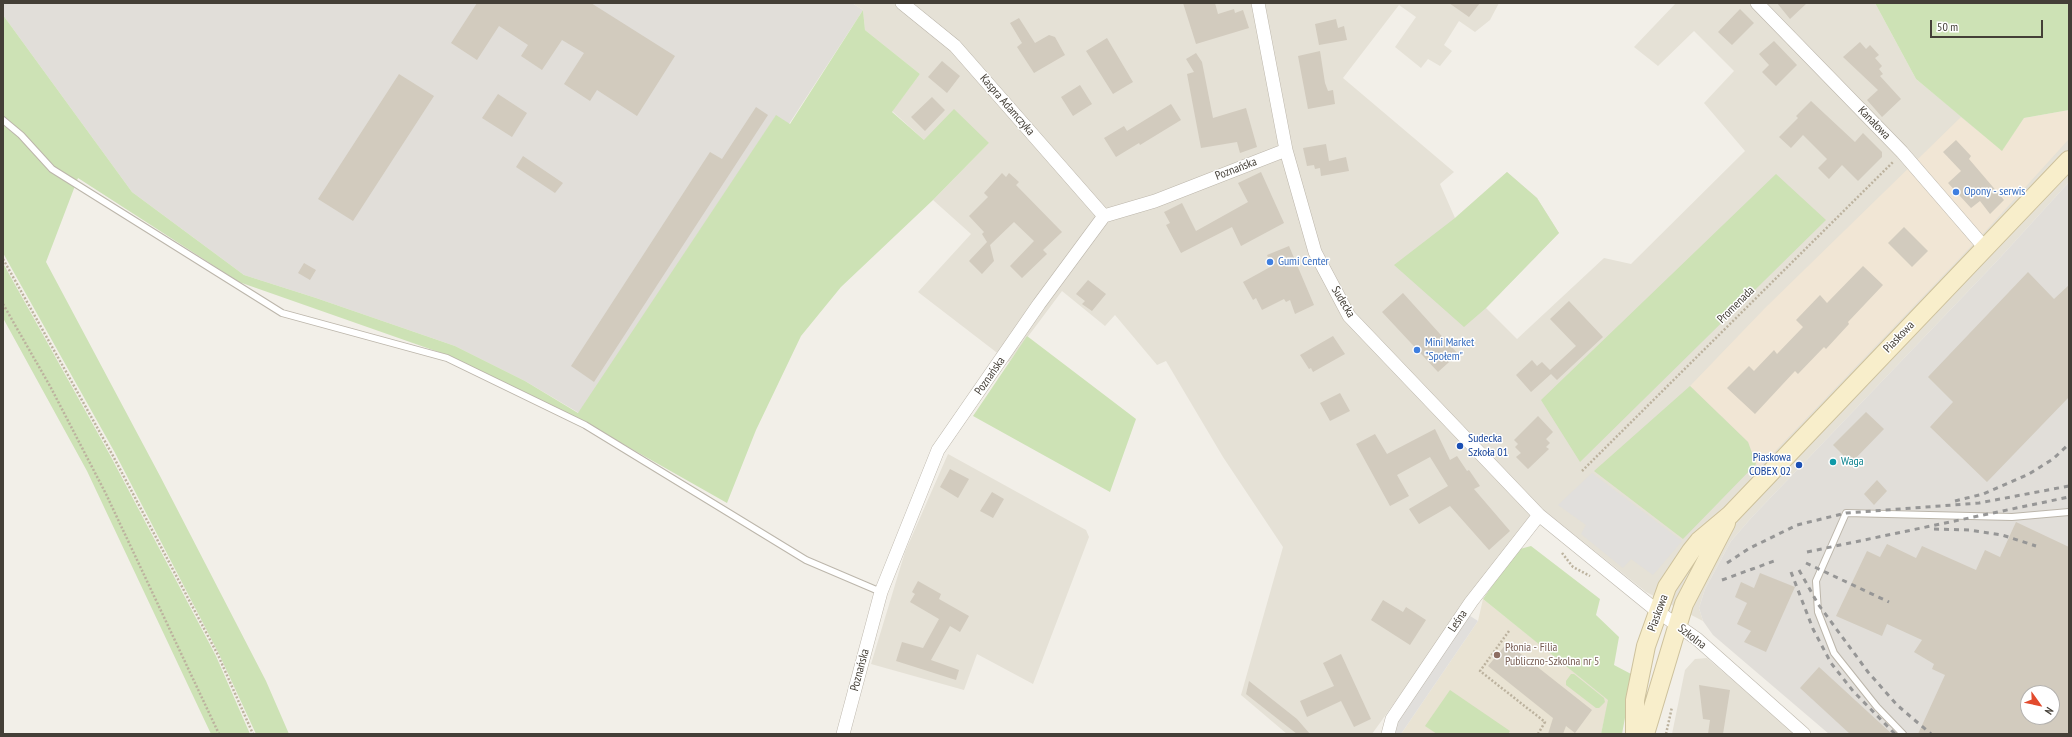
<!DOCTYPE html>
<meta charset="utf-8">
<style>
body{margin:0}
#map{position:relative;width:2072px;height:737px;overflow:hidden;background:#f2efe8;font-family:"PT Sans Narrow",sans-serif}
canvas{display:block}
.frame{position:absolute;inset:0;border:4px solid #443f37;pointer-events:none}
.north{position:absolute;left:2020px;top:685px;width:40px;height:40px;box-sizing:border-box;background:#fff;border:1px solid #b4b2af;border-radius:50%;rotate:123deg;font-size:11px;font-weight:700;line-height:16px;text-align:center;color:#443f37}
.north::after{content:'';display:block;margin:auto;width:14px;height:18px;background:#e24b2e;clip-path:polygon(50% 0,100% 100%,50% 72%,0 100%)}
.scale{position:absolute;left:1930px;top:20px;width:113px;height:18px;box-sizing:border-box;border:2px solid #443f37;border-top:0;padding-left:5px;font-size:12px;line-height:14px;white-space:nowrap;color:#443f37;-webkit-text-stroke:3px #fff;paint-order:stroke}
</style>
<div id="map">
<canvas width="2072" height="737"></canvas>
<div class="frame"></div>
<div class="north">N</div>
<div class="scale">50 m</div>
</div>
<script>
const ctx = document.querySelector('canvas').getContext('2d');
ctx.lineJoin = 'round';
function fill(path, color) {
  ctx.fillStyle = color;
  ctx.fill(path, 'evenodd');
}
function poly(rows) {
  const path = new Path2D();
  for (const r of rows) {
    path.moveTo(r[0], r[1]);
    for (let i = 2; i < r.length; i += 2) path.lineTo(r[i], r[i + 1]);
  }
  return path;
}
function trace(path, color, width, dash) {
  ctx.strokeStyle = color;
  ctx.lineWidth = width;
  ctx.lineCap = dash ? 'butt' : 'round';
  ctx.setLineDash(dash || []);
  ctx.stroke(path);
}
function label(font, color, halo, rows, align = 'center') {
  ctx.font = font + ' "PT Sans Narrow",sans-serif';
  ctx.lineWidth = 3;
  ctx.setLineDash([]);
  ctx.textBaseline = 'middle';
  ctx.strokeStyle = halo;
  ctx.fillStyle = color;
  for (const [text, x, y, turn = 0] of rows) {
    ctx.save();
    ctx.translate(x, y);
    ctx.rotate((+turn || 0) * Math.PI / 180);
    ctx.textAlign = isNaN(turn) ? turn : align;
    if (halo) ctx.strokeText(text, 0, 0);
    ctx.fillText(text, 0, 0);
    ctx.restore();
  }
}
fill(poly([
 [852,3,1499,3,1490,20,1475,32,1459,21,1444,45,1452,51,1440,66,1428,59,1421,68,1395,47,1416,17,1399,5,1343,78,1454,172,1440,184,1455,218,1507,172,1537,198,1559,233,1486,308,1517,339,1604,258,1631,264,1745,151,1704,103,1734,71,1694,31,1658,66,1634,47,1676,3,1875,3,1916,79,2002,150,2069,110,2069,182,1997,261,1752,517,1731,541,1705,589,1699,608,1703,621,1646,592,1540,507,1501,554,1372,734,1287,734,1241,695,1283,547,1223,457,1166,361,1157,365,1115,315,1105,326,1062,291,1009,362,918,292,971,234,933,200,989,143,924,140,892,111,920,74,865,30,863,10],
 [948,454,1086,530,1089,537,1033,684,977,654,964,690,871,664,905,552],
 [1707,658,1764,707,1795,734,1672,734,1685,670,1695,659]
]), '#e5e1d6');
fill(poly([
 [2069,110,2069,139,1982,235,1758,469,1748,442,1690,386,1765,308,1961,117,2002,150,2024,118]
]), '#f1e6d5');
fill(poly([
 [3,3,852,3,863,10,789,124,776,116,579,413,525,381,455,346,316,298,244,275,132,192,3,15],
 [2069,182,2069,734,1829,734,1713,635,1703,621,1699,608,1705,589,1731,541,1752,517,1997,261],
 [2028,693,2052,693,2052,717,2028,717]
]), '#e1ded9');
fill(poly([
 [1483,599,1609,700,1601,734,1401,734,1478,621]
]), '#e9e3d3');
fill(poly([
 [1875,3,2069,3,2069,110,2024,118,2002,151,1916,79],
 [863,10,865,30,920,74,892,112,924,140,954,109,989,143,933,200,841,287,801,336,756,430,727,503,577,418,447,355,239,282,78,178,46,262,160,476,266,681,289,734,256,734,219,654,114,451,3,253,3,15,132,192,244,275,316,298,455,346,525,381,578,413,776,115,790,124],
 [1507,172,1537,198,1559,233,1486,308,1464,327,1394,265,1455,218],
 [1776,174,1826,220,1580,462,1541,400],
 [3,263,110,455,216,656,250,734,211,734,87,471,3,318],
 [1027,336,1136,419,1110,492,973,416],
 [1690,386,1748,442,1756,464,1683,539,1594,471],
 [1531,546,1600,599,1596,615,1619,637,1614,665,1633,675,1622,734,1601,734,1608,700,1483,599,1498,577,1520,549],
 [1571,674,1574,674,1604,698,1605,702,1599,708,1596,708,1566,685,1566,681],
 [1450,690,1510,731,1508,734,1437,734,1425,726]
]), '#cde2b5');
fill(poly([
 [1592,473,1682,541,1653,575,1631,559,1623,568,1581,534,1586,525,1558,505],
 [1464,612,1478,621,1401,734,1396,734,1392,719]
]), '#e1dfdc');
fill(poly([
 [477,3,591,3,675,56,637,116,597,90,590,101,564,84,584,53,562,40,542,70,521,56,528,45,499,26,477,60,451,43],
 [1183,3,1215,3,1218,14,1234,9,1235,13,1243,10,1249,28,1196,44],
 [1449,3,1480,3,1469,17],
 [1777,3,1807,3,1790,19],
 [1740,9,1754,23,1732,45,1718,32],
 [1019,18,1035,43,1049,35,1055,37,1065,55,1034,73,1017,47,1022,43,1010,23],
 [1336,19,1338,28,1344,26,1347,40,1319,45,1315,24],
 [1107,38,1133,82,1113,94,1086,51],
 [1774,41,1797,65,1776,86,1762,72,1769,65,1759,54],
 [1860,42,1866,49,1870,45,1879,55,1875,58,1882,66,1879,69,1883,74,1880,76,1901,99,1882,117,1867,100,1878,90,1843,57],
 [1320,51,1325,83,1328,91,1333,90,1335,104,1308,109,1298,56],
 [1196,53,1202,62,1213,118,1246,108,1257,147,1240,153,1237,142,1201,148,1187,74,1194,72,1186,59],
 [942,61,960,76,947,93,928,77],
 [399,74,434,96,353,221,318,199],
 [1080,85,1092,104,1073,116,1061,97],
 [498,94,527,113,512,137,482,118],
 [932,97,945,110,925,131,911,117],
 [1811,101,1855,142,1863,133,1882,152,1882,157,1858,181,1842,165,1829,179,1818,168,1827,159,1803,135,1791,148,1779,137,1798,118,1796,116],
 [1171,104,1181,120,1140,145,1139,143,1116,157,1104,138,1124,126,1127,131],
 [756,107,768,115,594,382,571,366,710,152,722,159],
 [1956,140,1971,156,1969,159,2004,200,1990,214,1980,201,1971,208,1948,183,1961,171,1943,152],
 [1326,144,1329,161,1346,157,1349,171,1321,176,1320,168,1315,169,1314,165,1307,166,1303,148],
 [523,156,563,183,555,193,516,167],
 [1261,172,1284,223,1241,246,1232,227,1181,253,1166,225,1170,223,1164,212,1182,203,1196,231,1248,202,1238,183],
 [1002,173,1006,177,1009,173,1019,182,1016,185,1062,232,1043,250,1047,254,1022,278,1010,266,1034,241,1014,222,990,245,994,261,982,274,969,261,987,242,982,234,984,232,969,216,988,197,984,193],
 [1904,227,1928,251,1912,267,1888,243],
 [1289,246,1314,305,1295,314,1290,300,1286,302,1284,299,1262,310,1256,298,1253,300,1243,282,1272,266,1267,255],
 [304,263,316,270,310,280,298,273],
 [1863,266,1883,285,1848,322,1849,324,1826,349,1824,347,1798,374,1795,371,1755,414,1727,388,1749,366,1754,371,1774,350,1777,354,1803,327,1796,320,1820,295,1827,303],
 [2028,272,2054,299,2069,285,2069,397,1987,482,1930,427,1953,402,1928,377],
 [1088,280,1106,294,1092,311,1082,304,1085,301,1076,294],
 [1403,293,1458,354,1438,372,1382,312],
 [1569,301,1603,337,1557,380,1551,374,1531,392,1516,375,1532,360,1537,366,1542,362,1550,370,1576,346,1550,319],
 [1333,336,1345,354,1313,372,1311,368,1309,369,1300,355],
 [1340,393,1350,411,1330,421,1320,403],
 [1866,412,1884,429,1851,463,1833,445],
 [1538,416,1553,432,1546,439,1550,443,1546,447,1549,449,1528,469,1516,457,1521,453,1515,447,1518,444,1514,440],
 [1435,429,1450,460,1457,456,1467,471,1469,470,1480,486,1474,489,1510,531,1489,550,1450,506,1419,524,1409,509,1448,486,1430,457,1397,475,1409,496,1390,506,1356,444,1375,434,1387,454],
 [950,469,969,479,958,498,940,487],
 [1877,480,1887,491,1874,505,1864,494],
 [992,492,1004,499,993,518,980,511],
 [2016,522,2069,547,2069,734,1918,734,1945,675,1932,669,1934,664,1914,652,1922,640,1887,624,1882,636,1836,616,1867,551,1880,557,1887,544,1916,558,1922,546,1976,570,1985,550,2000,557],
 [2028,693,2052,693,2052,717,2028,717],
 [1760,573,1795,587,1766,652,1744,642,1751,631,1737,624,1747,603,1735,597,1741,582,1754,588],
 [918,581,941,594,939,599,969,616,960,632,950,626,931,660,959,670,956,680,896,661,902,642,923,648,939,619,910,602,915,594,912,592],
 [1383,600,1403,612,1406,607,1426,620,1410,645,1371,620],
 [1507,643,1592,710,1575,733,1566,726,1563,734,1548,734,1553,718,1488,666],
 [1341,654,1371,719,1354,727,1341,701,1307,717,1300,701,1334,686,1323,663],
 [1819,667,1892,734,1850,734,1800,688],
 [1249,681,1297,719,1310,734,1297,734,1246,694],
 [1699,685,1730,690,1723,734,1708,734,1710,720,1703,719]
]), '#d2cbbe');
const service = poly([
 [3,120,21,135,52,169,282,313,447,358,585,425,806,560,881,592],
 [1903,734,1877,707,1834,653,1818,612,1816,581,1846,513,2012,517,2069,512]
]);
const minor = poly([
 [902,3,955,46,1104,216],
 [1258,3,1286,150,1315,252,1349,316,1539,515,1657,611,1697,639,1804,734],
 [1757,3,1902,152,1985,248],
 [843,734,881,592,938,450,1039,304,1104,216,1155,201,1286,150],
 [1388,734,1392,719,1471,602,1539,515]
]);
const secondary = poly([
 [1635,734,1635,700,1646,646,1667,587,1691,551,1699,541,1730,515,2069,160],
 [1645,734,1684,604,1726,523]
]);
trace(service, '#bcb6ab', 8);
trace(minor, '#bcb6ab', 14);
trace(secondary, '#cdc19c', 20);
trace(poly([
 [3,259,112,454,218,655,253,734],
 [3,304,50,386,106,494,219,734],
 [1582,471,1894,161],
 [1562,553,1573,567,1590,576],
 [1509,631,1480,671,1545,722,1538,734],
 [1666,734,1672,707]
]), '#bcb29e', 2.5, [2, 2]);
trace(service, '#fff', 6);
trace(minor, '#fff', 13);
trace(secondary, '#f8eecb', 18);
trace(poly([
 [1955,501,1983,494,2029,474,2053,459,2069,444],
 [1934,529,1969,530,2002,535,2036,546],
 [1807,552,2069,497],
 [1727,563,1748,549,1797,525,1846,513,1979,503,2069,486],
 [1806,563,1889,602],
 [1799,570,1818,604,1868,672,1897,705,1931,734],
 [1791,572,1813,629,1831,663,1853,691,1895,734],
 [1722,580,1777,560]
]), '#969696', 3, [5, 5]);
for (const [x, y, r, color] of [
 [1956,192,4,"#3f7fe0"],
 [1270,262,4,"#3f7fe0"],
 [1417,350,4,"#3f7fe0"],
 [1460,446,4,"#1a4fb4"],
 [1833,462,4,"#0f9aa8"],
 [1799,465,4,"#1a4fb4"],
 [1497,655,4,"#8d6e63"]
]) {
  const dot = new Path2D();
  dot.arc(x, y, r, 0, 2 * Math.PI);
  ctx.fillStyle = color;
  ctx.fill(dot);
  trace(dot, '#fff', 1.5);
}
label('12px', '#443f37', '#fff', [
 ["Kaspra Adamczyka",1007,105,49],
 ["Kanałowa",1874,123,46],
 ["Poznańska",1236,169,-21],
 ["Sudecka",1343,302,59],
 ["Promenada",1736,305,-45],
 ["Piaskowa",1899,337,-46],
 ["Poznańska",990,376,-55],
 ["Piaskowa",1658,613,-70],
 ["Leśna",1458,621,-56],
 ["Szkolna",1692,637,38],
 ["Poznańska",860,670,-75]
]);
label('12px', '#366cbe', '#fff', [
 ["Opony - serwis",1964,192],
 ["Gumi Center",1278,262],
 ["Mini Market",1425,343],
 ["\"Społem\"",1425,357]
], 'left');
label('12px', '#164399', '#fff', [
 ["Sudecka",1468,439],
 ["Szkoła 01",1468,453],
 ["Piaskowa",1791,458,"right"],
 ["COBEX 02",1791,472,"right"]
], 'left');
label('12px', '#0d838f', '#fff', [
 ["Waga",1841,462]
], 'left');
label('12px', '#785e54', '#fff', [
 ["Płonia - Filia",1505,648],
 ["Publiczno-Szkolna nr 5",1505,662]
], 'left');
</script>
